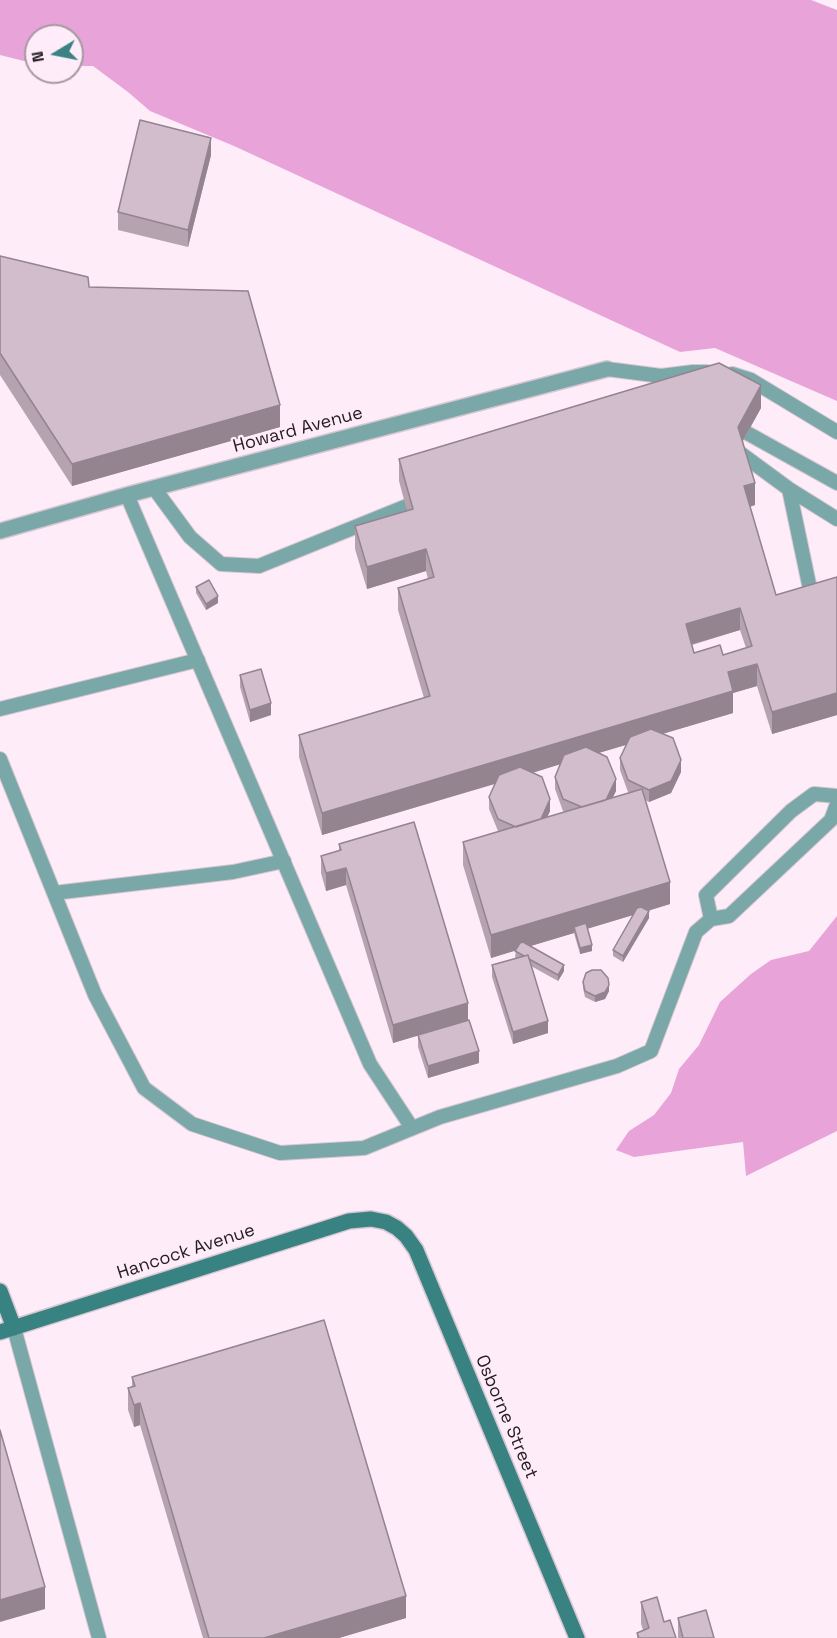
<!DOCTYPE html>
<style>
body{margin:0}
#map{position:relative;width:837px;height:1638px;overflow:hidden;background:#feecf9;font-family:"Space Grotesk",sans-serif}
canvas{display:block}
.north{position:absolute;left:24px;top:24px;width:60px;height:60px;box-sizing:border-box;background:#feecf9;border:2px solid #a699a3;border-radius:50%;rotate:260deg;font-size:16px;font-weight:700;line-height:24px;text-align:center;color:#231c21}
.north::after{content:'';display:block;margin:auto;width:21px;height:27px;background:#3a8283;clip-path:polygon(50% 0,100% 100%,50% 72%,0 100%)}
</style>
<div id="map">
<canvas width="837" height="1638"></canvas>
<div class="north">N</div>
</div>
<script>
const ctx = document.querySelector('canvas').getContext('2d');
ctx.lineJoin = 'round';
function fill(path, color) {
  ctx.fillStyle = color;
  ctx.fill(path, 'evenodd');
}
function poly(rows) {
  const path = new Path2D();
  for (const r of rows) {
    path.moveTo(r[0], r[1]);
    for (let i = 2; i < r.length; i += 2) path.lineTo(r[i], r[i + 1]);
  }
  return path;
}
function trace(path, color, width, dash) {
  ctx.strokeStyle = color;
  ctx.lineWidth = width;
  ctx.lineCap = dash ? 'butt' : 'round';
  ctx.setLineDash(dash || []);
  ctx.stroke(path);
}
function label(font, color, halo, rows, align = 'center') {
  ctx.font = font + ' "Space Grotesk",sans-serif';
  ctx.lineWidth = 4.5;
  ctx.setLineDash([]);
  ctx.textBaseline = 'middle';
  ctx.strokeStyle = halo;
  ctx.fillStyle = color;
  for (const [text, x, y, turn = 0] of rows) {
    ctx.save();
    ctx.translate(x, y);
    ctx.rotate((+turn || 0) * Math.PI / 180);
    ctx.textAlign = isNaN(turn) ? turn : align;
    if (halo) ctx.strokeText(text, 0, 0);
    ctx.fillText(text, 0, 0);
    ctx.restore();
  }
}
fill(poly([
 [0,0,811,0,837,10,837,401,715,348,680,352,234,146,150,111,128,92,93,66,72,66,72,36,36,36,36,64,0,55],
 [837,916,837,1131,746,1176,743,1142,634,1157,616,1150,629,1131,654,1115,671,1093,679,1069,699,1045,720,1002,751,974,771,960,809,951]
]), '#e8a3d8');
const lane = poly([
 [607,369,661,376,693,372,707,372],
 [732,374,751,380,837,432],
 [747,433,837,483],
 [740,453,789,489,837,519],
 [154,488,190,537,221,564,259,566,407,506],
 [789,489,810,589],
 [127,495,370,1064,412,1128],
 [0,709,198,660],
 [0,759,95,995,144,1088,192,1124,280,1153,364,1148,440,1117,617,1066,651,1051,696,932,711,919,729,916,831,820,837,804],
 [54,893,233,872,284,861],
 [711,919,706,895,791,811,814,794,837,796],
 [14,1328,99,1638]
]);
const street = poly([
 [0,531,127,495,607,369]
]);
const secondary = poly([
 [0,1291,14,1328],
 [0,1332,349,1221,371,1219,386,1222,397,1228,406,1236,416,1250,577,1638]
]);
trace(lane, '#d7c7d2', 16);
trace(street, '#d7c7d2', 18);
trace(secondary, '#d7c7d2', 18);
trace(lane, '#7aa7a7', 14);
trace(street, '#7aa7a7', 15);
trace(secondary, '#398282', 15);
fill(poly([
 [211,155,188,247,118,230,118,212],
 [0,256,89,287,280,427,72,486,0,375],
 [761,408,743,441,755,505,750,507,776,595,837,577,837,715,772,734,757,686,733,693,733,713,662,734,681,772,671,793,649,802,645,800,670,904,648,911,649,918,623,962,613,956,613,950,633,915,587,929,592,951,580,954,574,933,530,946,564,971,558,981,531,966,548,1033,513,1044,492,977,492,965,516,958,515,957,516,950,491,958,463,865,463,842,500,832,498,831,489,809,489,797,495,784,322,835,299,757,299,735,424,698,398,610,398,588,428,579,426,571,367,589,355,549,355,526,407,511,399,481,399,459],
 [740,630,746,648,723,655,694,653,692,645],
 [626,745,620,758,620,770,628,792,630,793,612,798,616,791,599,753],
 [560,764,555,777,555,789,563,811,566,812,547,818,550,811,533,773],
 [196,587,218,603,206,610,196,593],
 [240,675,271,715,250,722,240,687],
 [339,844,468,1020,479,1063,428,1078,418,1047,418,1035,393,1043,346,885,326,891,321,873,321,856,339,851],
 [583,982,609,991,605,999,595,1002,585,997,583,988],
 [132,1377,406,1618,339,1638,203,1638,140,1425,134,1427,128,1410,128,1388,132,1387],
 [641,1602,664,1622,676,1638,637,1638,637,1633,643,1630,641,1624],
 [678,1618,714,1638,678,1638]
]), '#b5a3af');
fill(poly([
 [211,138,211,155,188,247,188,230],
 [761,385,761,408,738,449,738,427],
 [280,405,280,427,72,486,72,464],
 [755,483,755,505,744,508,744,486],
 [426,549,426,571,367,589,367,567],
 [218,596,218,603,206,610,206,604],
 [740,608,740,630,686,646,686,624],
 [757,664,757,686,733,693,733,713,322,835,322,813,728,672],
 [837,693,837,715,772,734,772,712],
 [271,703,271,715,250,722,250,710],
 [681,760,681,772,671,793,649,802,649,790],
 [616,779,616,791,606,812,584,820],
 [550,799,550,811,540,832,519,840],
 [346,868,346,885,326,891,326,873],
 [670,882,670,904,576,932,574,927,574,933,491,958,491,935],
 [649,911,649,918,623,962,623,956],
 [592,945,592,951,580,954,580,948],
 [564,965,564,971,558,981,558,975],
 [609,985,609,991,605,999,595,1002,595,996],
 [468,1003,468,1021,393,1043,393,1025],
 [548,1021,548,1033,513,1044,513,1032],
 [479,1051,479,1063,428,1078,428,1066],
 [140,1403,140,1425,134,1427,134,1405],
 [45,1587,45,1609,0,1622,0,1600],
 [406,1596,406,1618,339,1638,264,1638]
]), '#93848f');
const building = poly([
 [140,120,211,138,188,230,118,212,140,120],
 [0,256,88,277,89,287,248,291,280,405,72,464,0,353,0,256],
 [719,363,761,385,738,427,755,483,744,486,776,595,837,577,837,693,772,712,757,664,728,672,733,691,322,813,299,735,430,696,398,588,434,577,426,549,367,567,355,526,413,509,399,459,719,363],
 [740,608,752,646,723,655,720,645,694,653,686,624,740,608],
 [209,580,218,596,206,604,196,587,209,580],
 [261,669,271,703,250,710,240,675,261,669],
 [651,729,673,738,681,760,671,781,649,790,628,780,620,758,630,737,651,729],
 [586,747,607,757,616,779,606,800,582,807,563,799,555,777,564,755,586,747],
 [520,767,542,777,550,799,541,819,516,827,498,819,489,797,499,775,520,767],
 [642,789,670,882,491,935,463,842,642,789],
 [414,822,468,1003,393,1025,346,868,326,873,321,856,341,850,339,844,414,822],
 [641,907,649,911,623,956,613,950,637,908,641,907],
 [586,923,592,945,580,948,574,927,586,923],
 [523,942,564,965,558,975,529,959,528,955,524,956,515,951,520,943,523,942],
 [528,955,548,1021,513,1032,492,965,528,955],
 [592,970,601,970,608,978,609,985,605,992,595,996,585,991,583,982,586,973,592,970],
 [469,1020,479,1051,428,1066,418,1035,469,1020],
 [324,1320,406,1596,264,1638,209,1638,140,1403,134,1405,128,1388,135,1386,132,1377,324,1320],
 [0,1430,45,1587,0,1600,0,1430],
 [657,1597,664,1622,670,1620,676,1638,639,1638,637,1633,649,1628,641,1602,657,1597],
 [706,1610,714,1638,683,1638,678,1618,706,1610]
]);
fill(building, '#d2bdcc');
trace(building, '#93848f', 1.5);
label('18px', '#231c21', '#feecf9', [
 ["Howard Avenue",298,430,-15],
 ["Hancock Avenue",186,1252,-18],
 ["Osborne Street",506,1417,67]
]);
</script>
